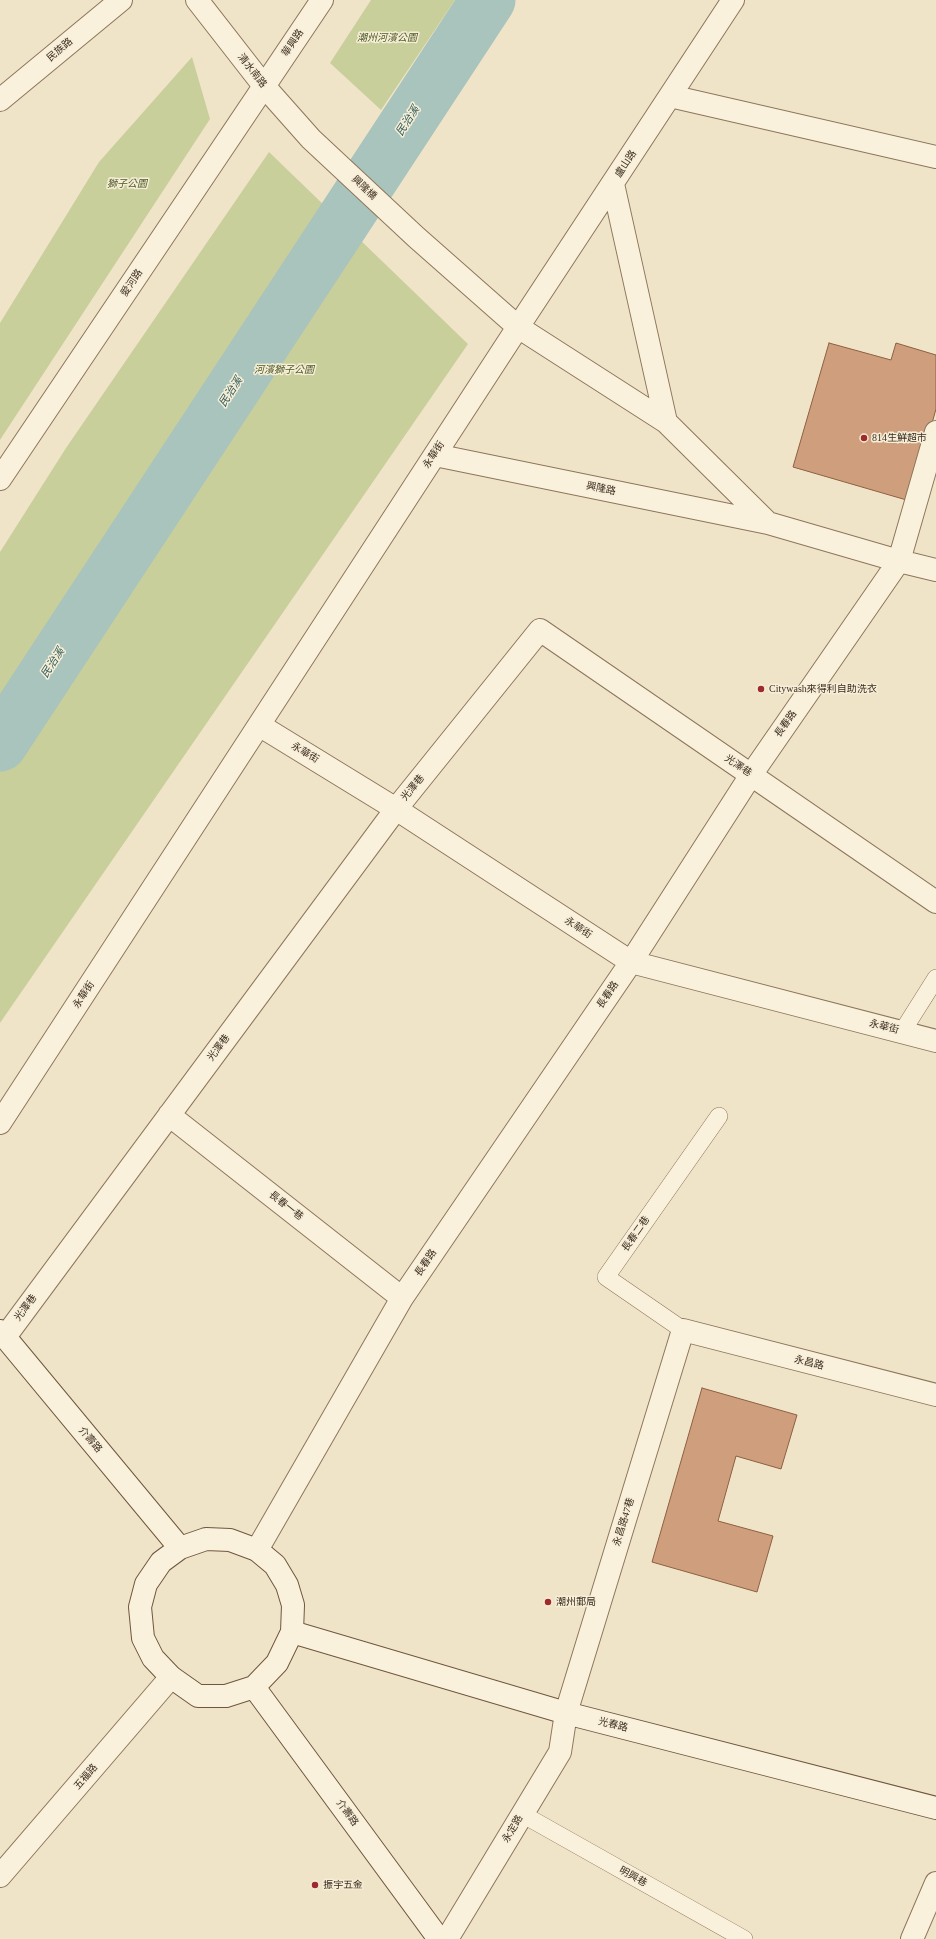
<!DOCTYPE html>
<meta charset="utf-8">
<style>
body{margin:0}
canvas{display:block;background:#f0e4c8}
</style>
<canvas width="936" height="1939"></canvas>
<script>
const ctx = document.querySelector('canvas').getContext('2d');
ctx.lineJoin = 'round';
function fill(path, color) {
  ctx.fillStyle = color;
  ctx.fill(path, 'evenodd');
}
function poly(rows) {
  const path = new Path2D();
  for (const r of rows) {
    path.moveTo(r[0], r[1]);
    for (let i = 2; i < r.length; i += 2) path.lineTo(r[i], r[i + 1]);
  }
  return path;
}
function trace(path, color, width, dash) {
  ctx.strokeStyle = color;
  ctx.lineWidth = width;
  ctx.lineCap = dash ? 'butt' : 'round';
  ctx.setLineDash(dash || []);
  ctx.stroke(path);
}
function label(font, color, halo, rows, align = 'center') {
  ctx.font = font + ' "Times New Roman","Noto Sans TC",serif';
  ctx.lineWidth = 3;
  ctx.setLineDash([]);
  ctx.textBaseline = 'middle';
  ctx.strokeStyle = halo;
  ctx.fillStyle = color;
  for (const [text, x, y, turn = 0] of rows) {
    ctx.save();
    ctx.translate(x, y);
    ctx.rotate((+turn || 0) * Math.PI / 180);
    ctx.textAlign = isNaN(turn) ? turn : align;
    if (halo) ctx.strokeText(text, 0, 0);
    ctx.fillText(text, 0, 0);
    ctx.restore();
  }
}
fill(poly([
 [371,0,455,0,381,110,330,63],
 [192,57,210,119,0,440,0,323,99,162],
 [269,152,468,344,0,1023,0,552,66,448]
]), '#c9cf9b');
trace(poly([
 [0,744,488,0]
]), '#a9c4bc', 55);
const building = poly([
 [829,343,891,360,896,343,936,355,936,409,910,501,793,467,829,343],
 [702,1388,797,1415,781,1469,736,1456,718,1521,773,1536,757,1592,652,1562,702,1388]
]);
fill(building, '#cf9f7d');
trace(building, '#8d5f41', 1);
const service = poly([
 [902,1032,936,978],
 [683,1330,606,1277,719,1116],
 [522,1814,744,1939]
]);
const minor = poly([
 [197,0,264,86,311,139,416,237,518,327,666,422,768,523],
 [670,96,936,157],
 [0,100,121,0],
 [613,184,666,422],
 [435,455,768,523,899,561,936,570],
 [259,725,396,809,631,962,936,1041],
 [169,1115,402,1298],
 [0,1123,518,327,733,0],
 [5,1337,396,809,540,630,936,902],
 [257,1550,402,1298,631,962,751,775,899,561,936,432],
 [0,1876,171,1677],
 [447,1939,560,1752,566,1713,683,1330,936,1395],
 [912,1939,936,1883]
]);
const tertiary = poly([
 [0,479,322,0]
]);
const secondary = poly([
 [0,1331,180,1548],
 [206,1539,230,1540,257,1550,275,1565,287,1585,293,1605,292,1632,277,1663,254,1687,226,1696,198,1696,171,1677,153,1658,143,1638,140,1607,146,1584,161,1562,180,1548,206,1539],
 [292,1632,566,1713,936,1808],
 [254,1687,439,1939]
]);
trace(service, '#8d765c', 18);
trace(minor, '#8d765c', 24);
trace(tertiary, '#8d765c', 24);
trace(secondary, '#6f573f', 24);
trace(service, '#faf1dc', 17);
trace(minor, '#faf1dc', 22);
trace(tertiary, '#faf1dc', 22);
trace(secondary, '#faf1dc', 22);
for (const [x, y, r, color] of [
 [864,438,4,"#9e2a2b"],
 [761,689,4,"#9e2a2b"],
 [548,1602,4,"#9e2a2b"],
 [315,1885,4,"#9e2a2b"]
]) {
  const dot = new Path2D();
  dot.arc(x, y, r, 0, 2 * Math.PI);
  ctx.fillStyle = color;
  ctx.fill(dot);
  trace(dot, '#f7eed8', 1.5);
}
label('italic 10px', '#4d5a26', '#f7eed8', [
 ["潮州河濱公園",387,38],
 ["獅子公園",127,184],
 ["河濱獅子公園",284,370]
]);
label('10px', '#3d2e20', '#f7eed8', [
 ["華興路",293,43,-56],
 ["民族路",60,50,-40],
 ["清水南路",252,71,52],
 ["盧山路",626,164,-57],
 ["興隆橋",364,188,43],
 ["愛河路",132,283,-56],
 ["永華街",434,455,-57],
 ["興隆路",601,489,12],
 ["長春路",786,724,-55],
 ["永華街",305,753,31],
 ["光澤巷",738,766,34],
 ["光澤巷",413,788,-51],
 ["永華街",578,928,33],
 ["永華街",84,995,-57],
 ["長春路",608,995,-56],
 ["永華街",884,1027,14],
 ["光澤巷",219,1048,-53],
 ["長春一巷",286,1206,38],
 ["長春二巷",636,1234,-55],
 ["長春路",426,1263,-56],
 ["光澤巷",26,1308,-53],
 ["永昌路",809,1363,14],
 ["介壽路",90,1440,50],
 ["永昌路47巷",624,1522,-73],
 ["光春路",613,1725,14],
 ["五福路",86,1777,-49],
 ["介壽路",347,1813,54],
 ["永定路",513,1829,-59],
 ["明興巷",633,1877,29]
]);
label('10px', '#3d2e20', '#f7eed8', [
 ["814生鮮超市",872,438],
 ["Citywash來得利自助洗衣",769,689],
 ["潮州郵局",556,1602],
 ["振宇五金",323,1885]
], 'left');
label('italic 11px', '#2f5d5a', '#f7eed8', [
 ["民治溪",408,121,-57],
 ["民治溪",231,392,-57],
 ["民治溪",53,663,-57]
]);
</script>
